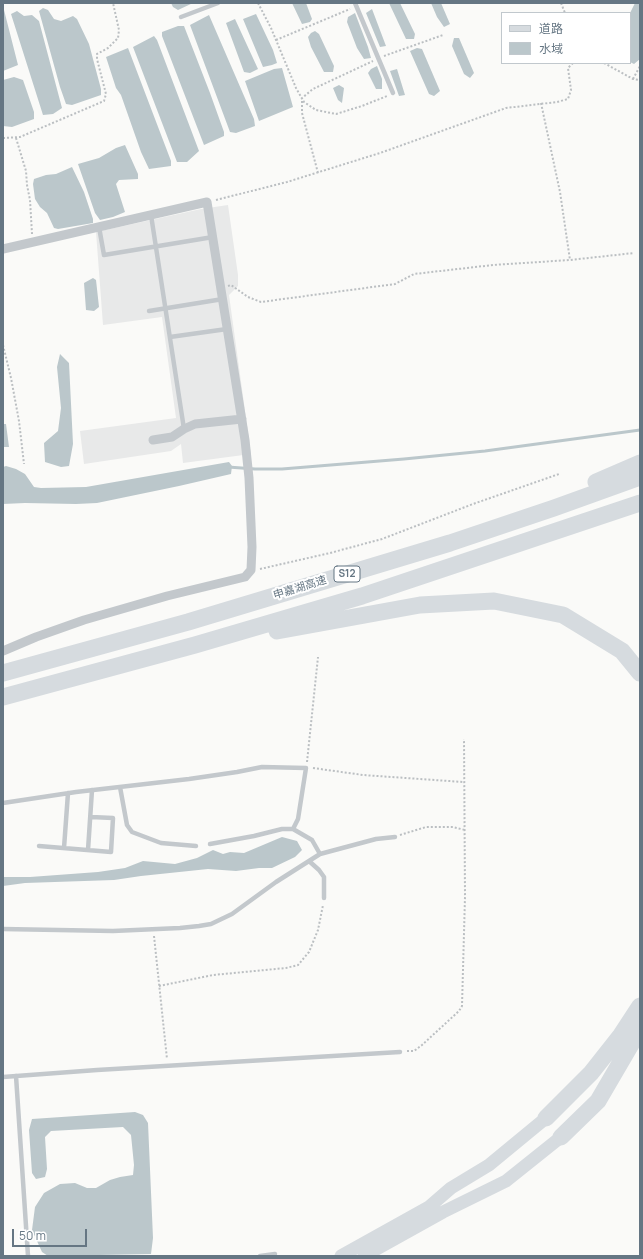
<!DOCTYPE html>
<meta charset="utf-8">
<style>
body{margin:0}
#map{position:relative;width:643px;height:1259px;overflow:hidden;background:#fafaf8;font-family:Manrope,"Noto Sans SC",sans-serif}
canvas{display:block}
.frame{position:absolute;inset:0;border:4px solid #657683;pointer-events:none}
.legend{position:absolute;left:501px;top:12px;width:130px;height:52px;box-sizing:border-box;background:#fff;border:1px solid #c1c8cd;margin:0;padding:5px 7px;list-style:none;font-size:12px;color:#657683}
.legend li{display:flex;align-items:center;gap:8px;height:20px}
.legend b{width:20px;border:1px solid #c1c8cd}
.scale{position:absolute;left:12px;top:1229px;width:75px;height:18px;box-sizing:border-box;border:2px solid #657683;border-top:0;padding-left:5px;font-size:12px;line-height:14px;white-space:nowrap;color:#657683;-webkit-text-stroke:3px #fff;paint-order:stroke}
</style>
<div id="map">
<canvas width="643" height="1259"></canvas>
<div class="frame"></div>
<ul class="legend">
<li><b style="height:5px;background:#d6dbdf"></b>道路</li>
<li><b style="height:11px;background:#bbc7cb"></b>水域</li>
</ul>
<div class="scale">50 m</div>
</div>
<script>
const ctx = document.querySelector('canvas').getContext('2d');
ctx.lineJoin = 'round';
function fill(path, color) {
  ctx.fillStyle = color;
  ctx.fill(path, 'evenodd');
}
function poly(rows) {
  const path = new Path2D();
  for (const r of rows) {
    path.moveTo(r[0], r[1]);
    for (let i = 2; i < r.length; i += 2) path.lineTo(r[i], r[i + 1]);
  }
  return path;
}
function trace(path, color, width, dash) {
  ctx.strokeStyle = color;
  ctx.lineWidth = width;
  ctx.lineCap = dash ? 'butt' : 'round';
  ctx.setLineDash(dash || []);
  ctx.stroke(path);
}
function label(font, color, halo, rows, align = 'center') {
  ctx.font = font + ' Manrope,"Noto Sans SC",sans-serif';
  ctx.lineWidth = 4;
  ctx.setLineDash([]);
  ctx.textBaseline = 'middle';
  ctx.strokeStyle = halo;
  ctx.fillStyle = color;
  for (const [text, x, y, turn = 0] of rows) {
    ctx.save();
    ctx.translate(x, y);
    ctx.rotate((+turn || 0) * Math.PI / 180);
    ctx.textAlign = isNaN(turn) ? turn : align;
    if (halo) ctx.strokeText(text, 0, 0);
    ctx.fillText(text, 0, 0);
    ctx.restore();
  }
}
fill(poly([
 [228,205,238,275,238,286,229,295,251,454,183,463,181,444,171,451,84,464,80,431,176,418,162,317,103,325,96,232,201,209]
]), '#e8e9e9');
fill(poly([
 [171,3,193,3,178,10,173,7],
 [292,3,306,3,312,19,310,22,302,24],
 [389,3,400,3,415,34,414,39,406,39],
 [431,3,441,3,450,24,444,27,437,17],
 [635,3,640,3,640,59,634,64,630,62,630,13],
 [3,6,18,65,3,71],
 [43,8,48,10,54,19,61,21,73,16,77,19,89,44,101,89,101,95,72,105,66,104,60,87,39,11],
 [372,9,386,46,380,47,366,13],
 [17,11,24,16,32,15,39,21,62,108,53,114,43,115,11,14],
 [355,13,368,47,371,58,364,59,357,48,347,22,348,17],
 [256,14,273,50,277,63,272,65,263,67,243,19],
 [209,15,254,119,255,126,236,133,230,132,190,25],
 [235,19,258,69,250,73,244,72,226,23],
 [178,26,184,26,210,93,224,132,224,136,204,145,162,36,162,32],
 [315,31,319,34,334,66,333,72,324,72,311,47,308,37,311,33],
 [154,36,157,40,199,151,187,162,177,162,133,47],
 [454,38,459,38,474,73,470,78,464,74,452,46],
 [128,48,171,161,171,166,149,169,141,152,121,95,116,88,106,57],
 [417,48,422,49,440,91,434,96,429,94,410,51],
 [377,66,382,79,382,89,376,89,368,73,371,69],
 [282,68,293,107,259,121,245,81,274,69],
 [397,69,405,95,399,96,390,71],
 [14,77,23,80,34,112,34,119,12,127,3,126,3,80],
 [339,85,344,88,342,103,338,100,333,88],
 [125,145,138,174,138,179,119,180,116,184,125,212,113,217,100,220,95,213,78,164,99,158,116,148],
 [72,167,84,192,93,219,93,223,58,229,54,228,47,213,40,207,35,199,33,184,34,179,46,175,56,174],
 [93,278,96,280,99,307,94,311,86,310,84,283],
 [60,354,69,363,73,444,69,466,61,467,45,462,44,443,58,431,61,408,57,367],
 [3,424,6,424,9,447,3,447],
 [229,462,232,466,231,474,179,486,97,503,76,504,25,503,3,504,3,467,6,466,16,469,25,474,34,487,41,488,86,487],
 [282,837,297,841,302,850,295,857,272,868,259,868,236,871,208,869,141,876,114,880,25,883,3,886,3,877,30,877,98,872,125,868,143,861,175,864,197,858,213,850,223,854,230,852,244,853],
 [135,1112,143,1115,148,1123,153,1238,151,1254,48,1256,42,1252,32,1230,35,1207,44,1193,60,1184,75,1183,87,1188,96,1188,110,1180,120,1177,133,1175,134,1165,131,1135,123,1127,51,1131,45,1137,47,1169,45,1177,36,1179,32,1173,29,1130,32,1119]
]), '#bbc7cb');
trace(poly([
 [228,467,255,469,282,469,404,459,485,451,640,430]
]), '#bbc7cb', 3);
trace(poly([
 [258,3,271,28,296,88,304,102,316,110,336,114,362,106,387,96],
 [561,3,565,13],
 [276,40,350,9],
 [384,56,443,35],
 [604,63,633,79,640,80],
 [633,79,640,66],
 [541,103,560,192,570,260],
 [3,138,20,137,104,101,106,94,97,59,97,54,108,48,118,38,119,30,113,3],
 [16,138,26,171,27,185,30,200,32,234],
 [318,173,302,113,302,98,313,89,373,61],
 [216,200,287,182,380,153,506,108,557,102,568,99,571,90,568,68,573,63],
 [228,286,231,285,248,297,261,302,395,284,414,274,493,265,570,260,634,253],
 [3,345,11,378,19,421,24,464],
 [260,569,330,553,382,539,473,504,559,474],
 [307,762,318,657],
 [313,768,363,775,463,782],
 [400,835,426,827,453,827,465,830],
 [154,936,167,1059],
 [159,986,213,975,286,968,298,965,309,952,318,930,323,905],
 [407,1051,414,1051,422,1045,459,1011,462,1006,465,897,464,739]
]), '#bbbfc2', 2, [2, 2]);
trace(poly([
 [355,3,393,93],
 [181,17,218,3],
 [151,215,184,429],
 [99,227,104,255,213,237],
 [149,311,223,299],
 [170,337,227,329],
 [120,787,127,825,132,832,161,843,196,846],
 [3,803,76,792,189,779,237,772,262,767,306,768,298,819,293,829],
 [210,844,254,836,282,829,293,829,312,840,320,854],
 [39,846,111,852,113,818,91,817],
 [64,848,68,793],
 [88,850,92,790],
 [309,861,319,870,324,877,324,898],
 [3,929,113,931,180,928,199,926,211,924,232,914,276,882,320,854,376,839,395,837],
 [16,1076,28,1256],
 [3,1077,97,1070,400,1052],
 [260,1256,275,1254]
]), '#c3c8cc', 4.5);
trace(poly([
 [3,249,207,202,245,440,249,478,252,547,251,570,245,577,167,596,84,620,36,637,3,651],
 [153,440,172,437,184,429,195,424,242,419]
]), '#c3c8cc', 9);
trace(poly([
 [341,1256,429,1207,451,1188,489,1165,546,1118],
 [364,1256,443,1212,506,1181,561,1137]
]), '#d6dbdf', 13);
trace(poly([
 [596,482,640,463],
 [277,631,420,605,494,601,563,615,622,651,640,673],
 [3,673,188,622,450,543,554,508,640,477],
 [3,697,195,645,362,596,640,503],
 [546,1118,591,1073,621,1035,640,1006],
 [561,1137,598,1101,640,1029]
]), '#d6dbdf', 17);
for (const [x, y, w] of [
 [347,574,26]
]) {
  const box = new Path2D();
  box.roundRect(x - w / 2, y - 8, w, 16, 3);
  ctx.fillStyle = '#fff';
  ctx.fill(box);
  trace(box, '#657683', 1);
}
label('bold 10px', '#657683', null, [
 ["S12",347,574]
]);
label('11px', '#657683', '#fff', [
 ["申嘉湖高速",300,588,-17]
]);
</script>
